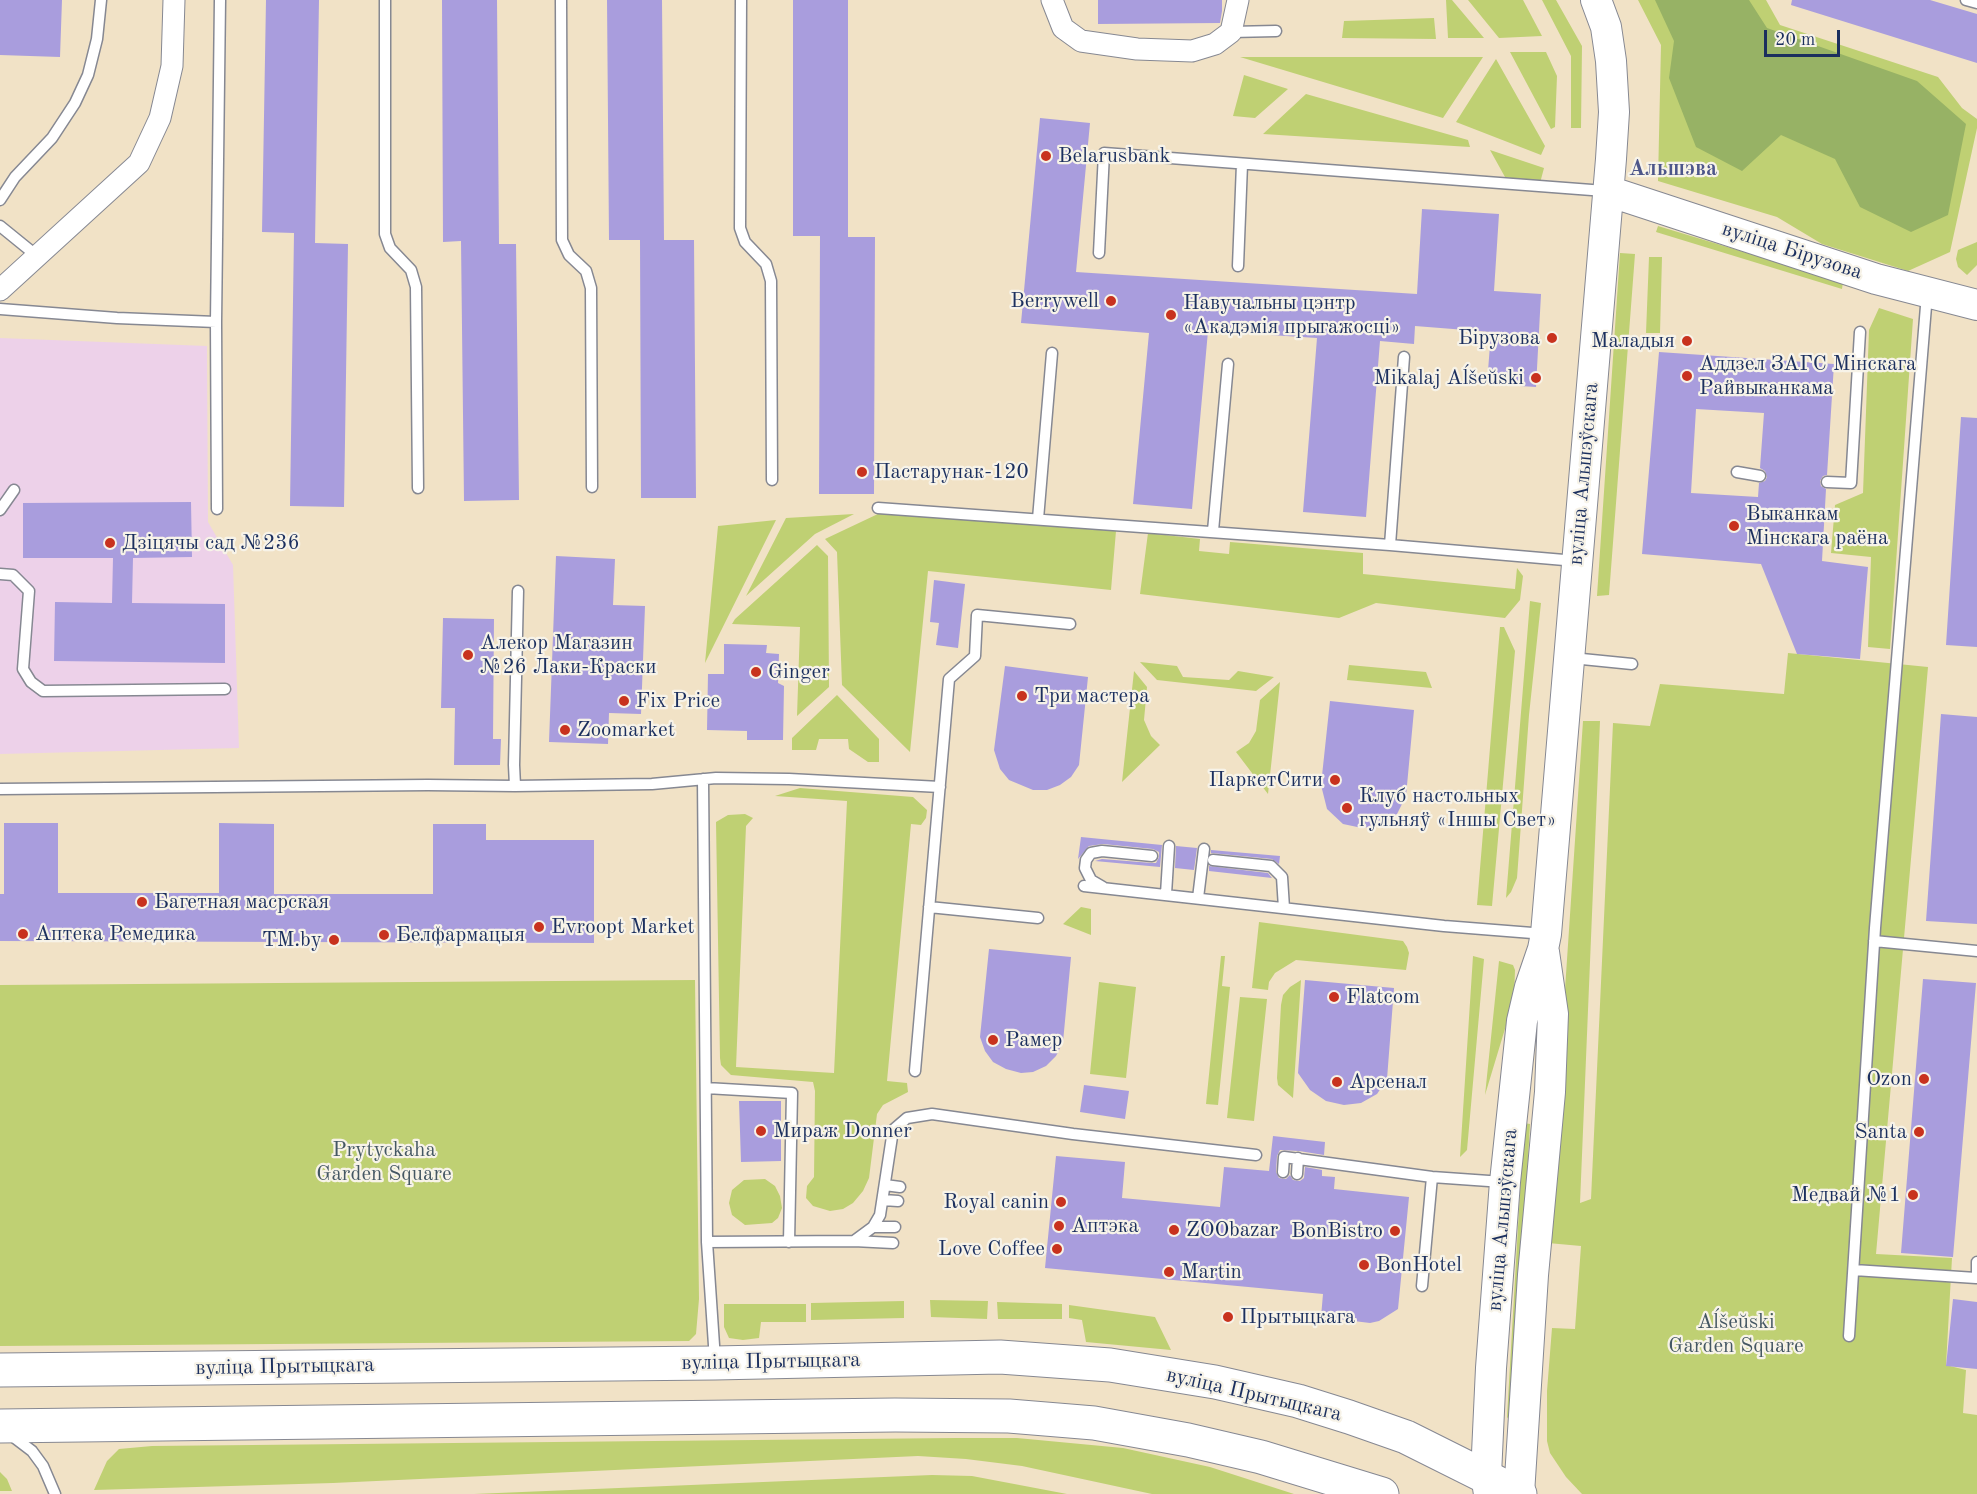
<!DOCTYPE html>
<meta charset="utf-8">
<style>
body{margin:0}
#map{position:relative;width:1977px;height:1494px;overflow:hidden;background:#f1e2c6;font-family:"Old Standard TT",serif}
canvas{display:block}
.scale{position:absolute;left:1764px;top:30px;width:76px;height:27px;box-sizing:border-box;border:3px solid #1b2f5e;border-top:0;padding-left:8px;font-size:18px;line-height:21px;white-space:nowrap;color:#1b2f5e;-webkit-text-stroke:4px #f7f3e8;paint-order:stroke}
</style>
<div id="map">
<canvas width="1977" height="1494"></canvas>
<div class="scale">20 m</div>
</div>
<script>
const ctx = document.querySelector('canvas').getContext('2d');
ctx.lineJoin = 'round';
function fill(path, color) {
  ctx.fillStyle = color;
  ctx.fill(path, 'evenodd');
}
function poly(rows) {
  const path = new Path2D();
  for (const r of rows) {
    path.moveTo(r[0], r[1]);
    for (let i = 2; i < r.length; i += 2) path.lineTo(r[i], r[i + 1]);
  }
  return path;
}
function trace(path, color, width, dash) {
  ctx.strokeStyle = color;
  ctx.lineWidth = width;
  ctx.lineCap = dash ? 'butt' : 'round';
  ctx.setLineDash(dash || []);
  ctx.stroke(path);
}
function label(font, color, halo, rows, align = 'center') {
  ctx.font = font + ' "Old Standard TT",serif';
  ctx.lineWidth = 4.5;
  ctx.setLineDash([]);
  ctx.textBaseline = 'middle';
  ctx.strokeStyle = halo;
  ctx.fillStyle = color;
  for (const [text, x, y, turn = 0] of rows) {
    ctx.save();
    ctx.translate(x, y);
    ctx.rotate((+turn || 0) * Math.PI / 180);
    ctx.textAlign = isNaN(turn) ? turn : align;
    if (halo) ctx.strokeText(text, 0, 0);
    ctx.fillText(text, 0, 0);
    ctx.restore();
  }
}
fill(poly([
 [0,338,207,346,208,522,233,565,239,748,0,754]
]), '#edd1e9');
fill(poly([
 [1446,0,1452,0,1484,38,1448,38],
 [1468,0,1523,0,1542,36,1499,38],
 [1542,0,1556,0,1582,46,1581,128,1571,128,1571,56],
 [1638,0,1766,0,1780,25,1938,77,1962,108,1977,119,1977,128,1950,252,1908,271,1822,244,1777,217,1658,181,1661,45],
 [1434,18,1436,39,1342,38,1344,21],
 [1510,52,1546,52,1557,76,1555,127,1551,129],
 [1240,57,1483,57,1443,118],
 [1496,59,1545,146,1541,155,1456,122],
 [1244,75,1288,89,1255,118,1233,116],
 [1306,94,1468,140,1470,147,1263,134],
 [1490,150,1544,168,1540,183,1505,177],
 [1658,226,1843,282,1842,289,1656,232],
 [1977,242,1977,265,1967,275,1958,267,1956,259,1958,250],
 [1620,253,1635,254,1609,595,1597,596],
 [1649,257,1662,257,1660,333,1646,333],
 [1879,308,1913,319,1890,649,1868,647,1871,557,1831,553,1835,505,1863,493,1869,330],
 [880,513,1116,531,1111,590,928,571,910,752,842,685,837,552,825,539],
 [854,514,815,534,746,596,786,518],
 [776,520,705,663,718,526],
 [1148,533,1200,539,1199,551,1229,554,1230,542,1363,553,1363,574,1515,589,1517,568,1523,576,1520,600,1505,618,1376,603,1339,618,1140,594],
 [817,545,828,556,829,687,797,716,800,627,732,624,735,619],
 [1530,601,1541,603,1529,715,1517,878,1511,892,1506,898],
 [1500,627,1504,627,1515,651,1492,906,1477,905],
 [1788,653,1928,667,1876,1254,1952,1258,1946,1365,1966,1370,1963,1413,1977,1415,1977,1494,1582,1494,1566,1477,1550,1453,1547,1441,1547,1391,1552,1328,1575,1329,1581,1246,1548,1243,1583,721,1600,721,1580,1203,1591,1199,1613,723,1650,726,1660,684,1784,694],
 [1140,662,1177,666,1183,677,1229,680,1238,671,1274,677,1256,691,1157,680],
 [1349,665,1426,672,1432,688,1347,680],
 [1134,671,1147,687,1144,720,1151,736,1160,745,1122,782],
 [1280,682,1268,794,1236,752,1249,743,1256,731,1260,700],
 [837,695,879,739,879,762,868,762,849,749,848,739,819,739,816,750,792,750,792,738],
 [800,788,913,797,927,810,926,818,921,825,911,824,887,1081,907,1083,908,1092,883,1105,877,1114,869,1178,863,1191,853,1203,843,1209,830,1211,813,1206,806,1198,807,1186,814,1177,815,1091,813,1082,731,1075,721,1065,720,1058,716,822,728,815,745,814,753,818,746,826,736,1067,834,1073,847,801,775,796],
 [1081,907,1091,909,1091,935,1063,924],
 [1259,922,1403,941,1407,947,1409,953,1406,970,1296,960,1275,973,1269,982,1268,990,1252,988],
 [1221,956,1225,956,1222,986,1230,987,1218,1105,1206,1104],
 [1473,956,1484,959,1467,1150,1460,1157],
 [1499,961,1513,965,1515,970,1514,999,1485,1095],
 [695,980,699,1299,696,1334,689,1341,0,1346,0,985],
 [1301,980,1293,1098,1278,1085,1277,1078,1281,1005,1283,995,1290,987],
 [1099,982,1136,987,1126,1078,1090,1074],
 [1240,997,1267,999,1254,1121,1227,1118],
 [1524,1123,1530,1124,1513,1426,1507,1417],
 [765,1179,775,1186,780,1196,782,1208,778,1218,772,1223,745,1225,732,1215,729,1203,732,1190,744,1180],
 [930,1300,988,1301,987,1319,931,1317],
 [904,1301,904,1318,811,1320,811,1303],
 [997,1302,1062,1304,1062,1319,998,1319],
 [724,1304,806,1304,806,1322,761,1322,759,1338,743,1340,729,1338,724,1327],
 [1069,1305,1155,1317,1171,1350,1086,1342,1082,1320,1069,1318],
 [956,1438,1017,1438,1123,1448,1210,1467,1294,1494,1152,1494,1022,1466,966,1459,918,1456,333,1483,94,1490,107,1461,119,1449,152,1446],
 [0,1472,7,1479,12,1491,0,1491],
 [932,1475,972,1476,1067,1494,474,1494]
]), '#bfd073');
fill(poly([
 [1655,0,1749,0,1767,28,1917,81,1966,124,1948,215,1911,232,1860,207,1835,159,1781,135,1742,171,1696,147,1669,78,1674,41]
]), '#97b265');
fill(poly([
 [0,0,62,0,60,57,0,55],
 [266,0,319,0,315,243,348,244,344,507,290,506,294,233,262,232],
 [442,0,497,0,499,244,516,244,519,500,464,501,461,241,443,242],
 [607,0,662,0,664,240,694,240,696,498,641,498,640,240,609,240],
 [793,0,848,0,848,237,875,237,874,494,819,494,820,236,793,236],
 [1098,0,1222,0,1222,11,1220,23,1098,24],
 [1792,0,1930,0,1977,14,1977,63,1791,5],
 [1040,118,1090,123,1076,272,1417,294,1422,209,1499,214,1494,291,1541,294,1536,387,1487,384,1491,332,1415,326,1414,344,1380,341,1366,517,1303,512,1317,338,1208,331,1192,509,1133,504,1149,333,1021,323],
 [1659,352,1834,364,1827,475,1823,476,1820,481,1821,486,1826,489,1822,561,1868,567,1860,659,1797,654,1761,564,1642,554],
 [1696,409,1764,413,1760,468,1765,471,1767,477,1765,481,1759,483,1758,497,1691,493],
 [1961,417,1977,418,1977,647,1946,645],
 [191,502,192,557,133,558,132,603,225,604,225,663,54,661,55,602,112,603,113,558,23,558,23,503],
 [556,556,615,559,613,605,645,606,641,714,609,713,608,744,549,742],
 [934,580,965,584,958,648,936,645,939,623,930,622],
 [443,618,494,619,493,739,501,739,500,765,454,765,455,708,441,708],
 [724,644,767,645,766,653,779,654,778,683,784,686,783,740,747,740,747,731,707,730,708,674,724,674],
 [1005,666,1088,677,1079,765,1071,777,1060,785,1047,790,1033,790,1009,780,1000,769,994,750],
 [1330,701,1414,710,1406,796,1397,814,1383,825,1362,828,1343,824,1327,809,1321,785],
 [1941,714,1977,717,1977,924,1926,921],
 [4,823,58,823,58,893,219,893,219,823,274,824,274,894,433,894,433,824,486,824,486,840,594,840,594,943,0,941,0,894,4,894],
 [1081,837,1162,845,1160,867,1095,861,1102,859,1152,863,1156,863,1159,857,1159,852,1153,849,1103,844,1089,846,1078,859],
 [1176,846,1197,848,1194,870,1175,868],
 [1211,850,1280,856,1279,864,1272,859,1211,853],
 [1209,866,1268,873,1272,878,1209,871],
 [989,949,1071,957,1063,1042,1056,1056,1046,1066,1033,1072,1021,1073,1006,1069,993,1062,985,1051,980,1037],
 [1923,979,1976,983,1953,1257,1901,1253],
 [1305,980,1394,988,1387,1079,1377,1094,1361,1103,1344,1105,1326,1101,1310,1090,1298,1073],
 [1084,1085,1129,1091,1125,1119,1080,1112],
 [739,1101,781,1101,781,1161,741,1162],
 [1273,1136,1325,1142,1324,1155,1299,1151,1280,1150,1277,1156,1276,1172,1279,1178,1286,1179,1290,1175,1293,1180,1300,1181,1304,1178,1305,1167,1322,1170,1322,1176,1335,1177,1334,1189,1409,1197,1398,1309,1379,1321,1370,1323,1321,1317,1323,1294,1045,1268,1056,1156,1125,1162,1122,1198,1220,1207,1224,1167,1269,1171],
 [1953,1299,1977,1302,1977,1369,1946,1366]
]), '#a99ddd');
const lane = poly([
 [385,0,385,234,390,248,411,270,416,287,418,488],
 [561,0,562,240,569,255,586,271,591,288,592,487],
 [741,0,740,228,745,242,766,264,771,281,772,480],
 [1966,0,1977,3],
 [1231,32,1276,31],
 [0,200,15,177,52,138,75,103,88,75,97,39,101,0],
 [0,226,37,256],
 [1099,253,1104,153,1605,191],
 [1238,266,1242,164],
 [0,309,117,318,216,322],
 [1737,472,1760,476],
 [1827,482,1851,483,1860,332],
 [878,508,1390,545,1576,561],
 [217,509,216,322,220,0],
 [0,510,14,490],
 [1038,519,1052,353],
 [1213,531,1228,364],
 [1390,545,1404,357],
 [0,574,13,575,29,591,23,669,31,682,43,691,225,689],
 [1572,658,1632,664],
 [703,779,707,1242,715,1360],
 [515,786,514,765,518,591],
 [0,789,428,785,515,786,652,784,716,778,789,779,940,787],
 [1213,860,1271,866,1282,877,1284,908],
 [1084,886,1444,926,1545,934],
 [1103,887,1091,880,1085,868,1086,860,1091,853,1102,851,1152,856],
 [1166,894,1169,846],
 [1198,898,1204,849],
 [929,907,1038,918],
 [1874,941,1977,951],
 [915,1071,949,679,975,656,977,615,1070,624],
 [706,1088,792,1093,789,1242],
 [1283,1172,1284,1157,1432,1177,1503,1182],
 [1297,1174,1298,1158],
 [885,1185,900,1187],
 [883,1200,898,1201],
 [873,1227,895,1227],
 [854,1241,893,1243],
 [707,1242,854,1241,873,1227,880,1215,893,1130,907,1118,932,1114,1073,1134,1256,1155],
 [1977,1262,1977,1278],
 [1854,1270,1976,1278],
 [1422,1286,1432,1177],
 [1849,1336,1875,928,1927,294],
 [11,1435,32,1451,43,1466,55,1494]
]);
const street = poly([
 [1052,0,1063,28,1081,41,1137,49,1192,51,1215,44,1231,32,1238,0],
 [0,290,139,163,160,118,172,66,174,0]
]);
const secondary = poly([
 [1608,191,1876,279,1977,305],
 [1489,1494,1486,1475,1491,1368,1505,1182,1522,1021,1530,987,1543,949,1546,934,1611,159,1614,112,1611,61,1606,27,1596,0],
 [1519,1494,1533,1275,1550,1092,1553,1014,1544,952]
]);
const primary = poly([
 [0,1370,715,1363,1000,1357,1110,1365,1215,1382,1298,1401,1349,1417,1406,1437,1520,1494],
 [0,1426,895,1415,1009,1416,1094,1423,1188,1440,1261,1457,1382,1494]
]);
trace(lane, '#868892', 13);
trace(street, '#868892', 23);
trace(secondary, '#868892', 32);
trace(primary, '#868892', 35);
trace(lane, '#fff', 10);
trace(street, '#fff', 21);
trace(secondary, '#fff', 30);
trace(primary, '#fff', 33);
for (const [x, y, r, color] of [
 [1046,156,6,"#c8321e"],
 [1111,301,6,"#c8321e"],
 [1171,315,6,"#c8321e"],
 [1552,338,6,"#c8321e"],
 [1687,341,6,"#c8321e"],
 [1687,376,6,"#c8321e"],
 [1536,378,6,"#c8321e"],
 [862,472,6,"#c8321e"],
 [1734,526,6,"#c8321e"],
 [110,543,6,"#c8321e"],
 [468,655,6,"#c8321e"],
 [756,672,6,"#c8321e"],
 [1022,696,6,"#c8321e"],
 [624,701,6,"#c8321e"],
 [565,730,6,"#c8321e"],
 [1335,780,6,"#c8321e"],
 [1347,808,6,"#c8321e"],
 [142,902,6,"#c8321e"],
 [539,927,6,"#c8321e"],
 [23,934,6,"#c8321e"],
 [384,935,6,"#c8321e"],
 [334,940,6,"#c8321e"],
 [1334,997,6,"#c8321e"],
 [993,1040,6,"#c8321e"],
 [1924,1079,6,"#c8321e"],
 [1337,1082,6,"#c8321e"],
 [761,1131,6,"#c8321e"],
 [1919,1132,6,"#c8321e"],
 [1913,1195,6,"#c8321e"],
 [1061,1202,6,"#c8321e"],
 [1059,1226,6,"#c8321e"],
 [1174,1230,6,"#c8321e"],
 [1395,1231,6,"#c8321e"],
 [1057,1249,6,"#c8321e"],
 [1364,1265,6,"#c8321e"],
 [1169,1272,6,"#c8321e"],
 [1228,1317,6,"#c8321e"]
]) {
  const dot = new Path2D();
  dot.arc(x, y, r, 0, 2 * Math.PI);
  ctx.fillStyle = color;
  ctx.fill(dot);
  trace(dot, '#f7f3e8', 2);
}
label('21px', '#1b2f5e', '#f7f3e8', [
 ["Belarusbank",1058,156],
 ["Berrywell",1099,301,"right"],
 ["Навучальны цэнтр",1183,303],
 ["«Акадэмія прыгажосці»",1183,327],
 ["Бірузова",1540,338,"right"],
 ["Маладыя",1675,341,"right"],
 ["Аддзел ЗАГС Мінскага",1699,364],
 ["Райвыканкама",1699,388],
 ["Mikalaj Aĺšeŭski",1524,378,"right"],
 ["Пастарунак-120",874,472],
 ["Выканкам",1746,514],
 ["Мінскага раёна",1746,538],
 ["Дзіцячы сад №236",122,543],
 ["Алекор Магазин",480,643],
 ["№26 Лаки-Краски",480,667],
 ["Ginger",768,672],
 ["Три мастера",1034,696],
 ["Fix Price",636,701],
 ["Zoomarket",577,730],
 ["ПаркетСити",1323,780,"right"],
 ["Клуб настольных",1359,796],
 ["гульняў «Іншы Свет»",1359,820],
 ["Багетная масрская",154,902],
 ["Evroopt Market",551,927],
 ["Аптека Ремедика",35,934],
 ["Белфармацыя",396,935],
 ["TM.by",322,940,"right"],
 ["Flatcom",1346,997],
 ["Рамер",1005,1040],
 ["Ozon",1912,1079,"right"],
 ["Арсенал",1349,1082],
 ["Мираж Donner",773,1131],
 ["Santa",1907,1132,"right"],
 ["Медвай №1",1901,1195,"right"],
 ["Royal canin",1049,1202,"right"],
 ["Аптэка",1071,1226],
 ["ZOObazar",1186,1230],
 ["BonBistro",1383,1231,"right"],
 ["Love Coffee",1045,1249,"right"],
 ["BonHotel",1376,1265],
 ["Martin",1181,1272],
 ["Прытыцкага",1240,1317]
], 'left');
label('21px', '#1b2f5e', '#f7f3e8', [
 ["вуліца Бірузова",1792,251,18],
 ["вуліца Альшэўскага",1584,474,-85],
 ["вуліца Альшэўскага",1503,1220,-85],
 ["вуліца Прытыцкага",771,1362,-1],
 ["вуліца Прытыцкага",285,1367,-1],
 ["вуліца Прытыцкага",1254,1395,13]
]);
label('21px', '#445763', '#f7f3e8', [
 ["Prytyckaha",384,1150],
 ["Garden Square",384,1174],
 ["Aĺšeŭski",1736,1322],
 ["Garden Square",1736,1346]
]);
label('bold 22px', '#4d568a', '#f7f3e8', [
 ["Альшэва",1673,169]
]);
</script>
